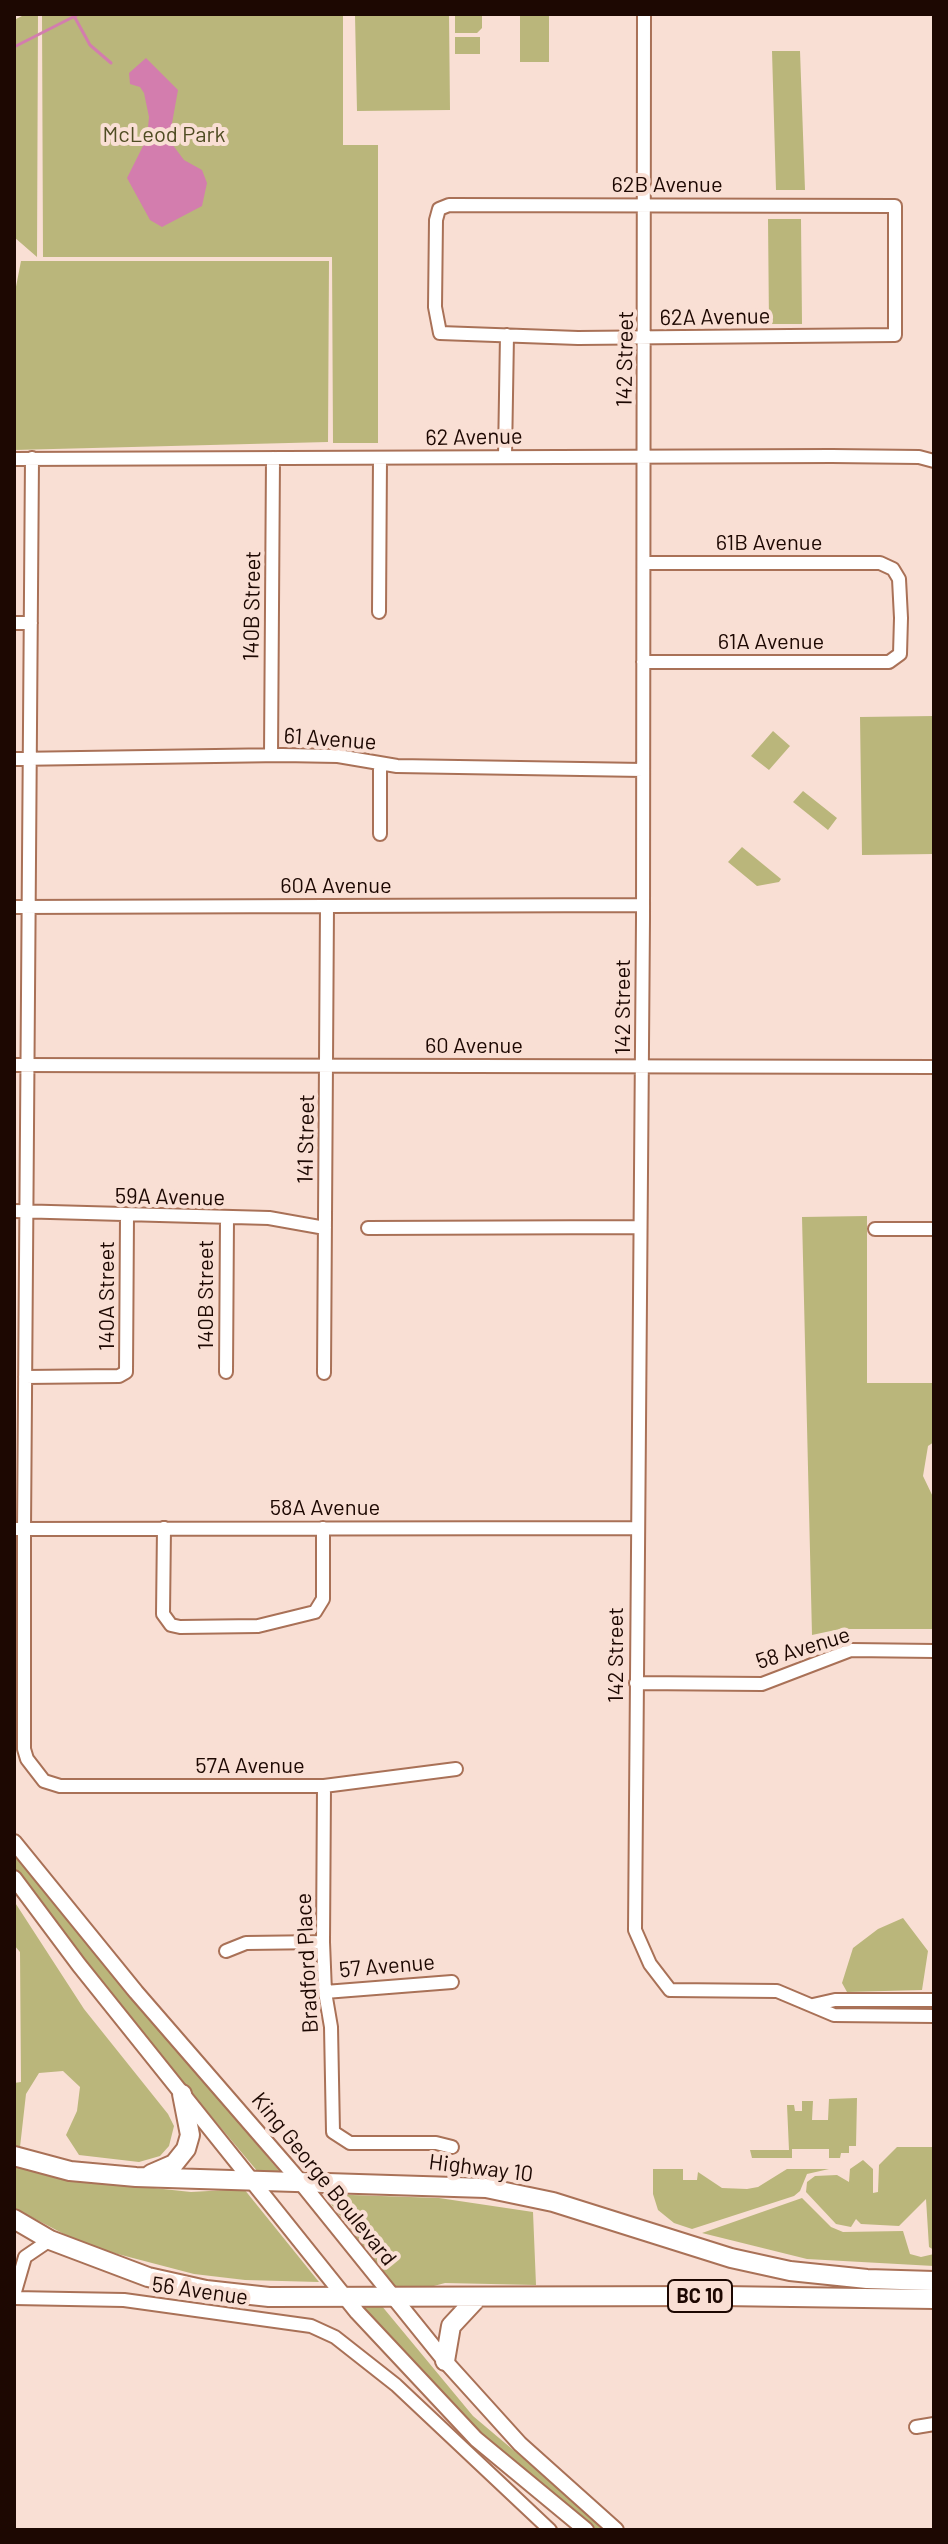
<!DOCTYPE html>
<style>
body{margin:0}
#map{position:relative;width:948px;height:2544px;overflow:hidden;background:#f9dfd4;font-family:Barlow,sans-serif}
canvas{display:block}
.frame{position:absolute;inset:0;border:16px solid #1d0802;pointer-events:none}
</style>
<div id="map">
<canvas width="948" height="2544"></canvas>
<div class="frame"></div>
</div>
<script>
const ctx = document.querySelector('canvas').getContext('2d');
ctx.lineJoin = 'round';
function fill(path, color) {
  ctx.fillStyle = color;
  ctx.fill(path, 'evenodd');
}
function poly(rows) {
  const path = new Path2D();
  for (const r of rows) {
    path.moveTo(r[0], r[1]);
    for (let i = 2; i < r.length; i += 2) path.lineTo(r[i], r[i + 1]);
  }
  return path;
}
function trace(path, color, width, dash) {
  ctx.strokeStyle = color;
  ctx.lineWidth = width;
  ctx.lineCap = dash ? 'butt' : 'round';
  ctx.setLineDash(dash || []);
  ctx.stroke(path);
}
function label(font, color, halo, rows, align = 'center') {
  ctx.font = font + ' Barlow,sans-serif';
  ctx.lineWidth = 8;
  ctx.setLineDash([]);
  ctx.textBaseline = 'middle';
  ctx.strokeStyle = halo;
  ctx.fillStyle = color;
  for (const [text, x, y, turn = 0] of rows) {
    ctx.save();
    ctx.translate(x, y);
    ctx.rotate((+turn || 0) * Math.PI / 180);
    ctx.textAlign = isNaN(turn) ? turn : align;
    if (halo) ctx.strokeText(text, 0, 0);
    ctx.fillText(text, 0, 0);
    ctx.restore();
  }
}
fill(poly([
 [26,14,38,14,37,257,14,237,14,20],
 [42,14,343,14,343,145,378,145,378,443,333,443,332,257,43,257],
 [449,14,450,110,357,111,355,15],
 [455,14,482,14,482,28,477,33,455,33],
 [520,14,549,14,549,62,520,62],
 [455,37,480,37,480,54,455,54],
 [772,51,800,51,805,190,776,190],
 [768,219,801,219,802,324,769,324],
 [21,261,329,261,328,442,14,450,14,297],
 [934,716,934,854,862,855,860,717],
 [773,731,790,746,769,770,751,756],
 [803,791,837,818,828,830,793,802],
 [742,847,781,879,779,882,757,886,728,862],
 [867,1216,867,1383,934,1383,934,1442,928,1446,923,1476,934,1499,934,1629,840,1629,812,1635,802,1217],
 [14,1851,87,1942,280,2172,258,2172,122,2010,14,1869],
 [14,1901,84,2009,168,2114,174,2126,169,2146,160,2156,139,2162,79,2155,66,2135,77,2111,80,2087,63,2071,39,2073,26,2094,20,2147,14,2145,14,2083,21,2082,20,1952,14,1945],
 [903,1918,928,1951,922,1990,847,1992,842,1983,853,1948,878,1929],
 [857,2098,856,2146,849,2146,849,2153,841,2153,840,2158,829,2158,829,2149,792,2149,792,2158,752,2158,750,2150,789,2150,787,2105,794,2105,795,2111,802,2111,802,2101,813,2101,812,2120,828,2120,829,2099],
 [897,2147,934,2147,934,2250,929,2247,926,2199,899,2226,861,2224,856,2219,851,2227,836,2224,806,2192,807,2182,815,2176,837,2175,849,2182,850,2169,863,2160,873,2169,873,2193,878,2192,879,2165],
 [14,2164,98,2182,191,2192,244,2189,319,2282,245,2280,194,2274,87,2246,14,2208],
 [653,2169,683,2169,683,2180,697,2180,698,2172,722,2188,747,2189,758,2187,787,2169,829,2169,807,2174,800,2191,794,2196,692,2229,674,2223,658,2210,653,2194],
 [323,2194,439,2198,533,2212,536,2285,445,2283,430,2287,395,2286],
 [802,2198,831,2227,843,2232,903,2231,910,2254,921,2257,934,2254,934,2266,807,2259,702,2233],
 [360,2305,381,2305,473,2416,608,2530,595,2530,586,2524,472,2427]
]), '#bab67b');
fill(poly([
 [146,58,178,90,169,140,184,160,202,170,207,183,202,206,162,227,150,220,127,178,147,138,149,117,144,93,140,87,130,84,129,73]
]), '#d37dae');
trace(poly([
 [74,16,90,45,111,63],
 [14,47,79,14]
]), '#d37dae', 3);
const minor = poly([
 [644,14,643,919,635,1930,650,1964,670,1990,777,1991,834,2015,934,2016],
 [449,205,895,206,895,335,578,338,440,333,435,307,436,220,439,209,449,205],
 [505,456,507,335],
 [32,458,24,1529,24,1749,27,1759,44,1781,60,1786,324,1786,456,1769],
 [14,459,832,456,919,457,934,461],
 [379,612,380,458],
 [14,623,31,623],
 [643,662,889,662,900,654,901,618,899,579,893,569,880,563,644,563],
 [271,755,273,458],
 [14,759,282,755,338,756,397,766,643,770],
 [380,763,380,834],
 [14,907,643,905],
 [14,1065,934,1067],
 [14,1211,269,1218,325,1228],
 [368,1228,639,1227],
 [875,1229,934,1229],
 [226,1372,227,1218],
 [324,1373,327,906],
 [25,1377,119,1376,126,1372,127,1216],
 [164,1528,163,1614,171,1625,180,1627,258,1626,315,1612,323,1599,323,1528],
 [14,1529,637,1528],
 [636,1683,762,1684,851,1650,934,1651],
 [324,1786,323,1942,325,1992,331,2027,333,2132,350,2143,436,2143,452,2147],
 [226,1951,246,1943,323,1942],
 [325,1992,452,1982],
 [813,2005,835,2000,934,2000],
 [14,2295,25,2257,50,2240],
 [14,2298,124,2300,311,2326,335,2337,396,2385,550,2530],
 [916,2427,934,2424]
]);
const major = poly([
 [14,1842,136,1992,299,2180,445,2361,520,2444,616,2530],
 [14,1878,79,1965,357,2312,476,2439,586,2530]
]);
const highway = poly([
 [14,2156,70,2171,136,2177,486,2188,553,2202,731,2258,790,2271,867,2279,934,2281],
 [151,2174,174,2164,186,2149,190,2135,182,2094],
 [14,2219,50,2240,148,2277,206,2290,269,2297,721,2296,934,2299],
 [445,2361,451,2326,478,2297]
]);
trace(minor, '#a97157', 16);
trace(major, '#a97157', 18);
trace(highway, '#a97157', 22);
trace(minor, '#fff', 12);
trace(major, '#fff', 14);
trace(highway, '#fff', 18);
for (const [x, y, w] of [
 [700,2296,64]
]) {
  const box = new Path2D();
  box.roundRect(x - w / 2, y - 16, w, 32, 6);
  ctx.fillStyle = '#f9dfd4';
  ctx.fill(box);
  trace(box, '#1d0802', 2);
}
label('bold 20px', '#1d0802', null, [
 ["BC 10",700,2296]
]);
label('22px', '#504d23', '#f9dfd4', [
 ["McLeod Park",164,135]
]);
label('22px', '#1d0802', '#f9dfd4', [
 ["62B Avenue",667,185],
 ["62A Avenue",715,317,-1],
 ["142 Street",625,359,-89],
 ["62 Avenue",474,437,-1],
 ["61B Avenue",769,543],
 ["140B Street",252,606,-89],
 ["61A Avenue",771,642],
 ["61 Avenue",330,739,4],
 ["60A Avenue",336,886],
 ["142 Street",623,1007,-90],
 ["60 Avenue",474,1046],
 ["141 Street",306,1139,-89],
 ["59A Avenue",170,1197,1],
 ["140B Street",206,1295,-90],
 ["140A Street",107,1296,-90],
 ["58A Avenue",325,1508],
 ["58 Avenue",803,1648,-17],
 ["142 Street",616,1655,-90],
 ["57A Avenue",250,1766],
 ["Bradford Place",307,1963,-93],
 ["57 Avenue",387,1966,-5],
 ["Highway 10",481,2168,7],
 ["King George Boulevard",324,2179,51],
 ["56 Avenue",200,2291,8]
]);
</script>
